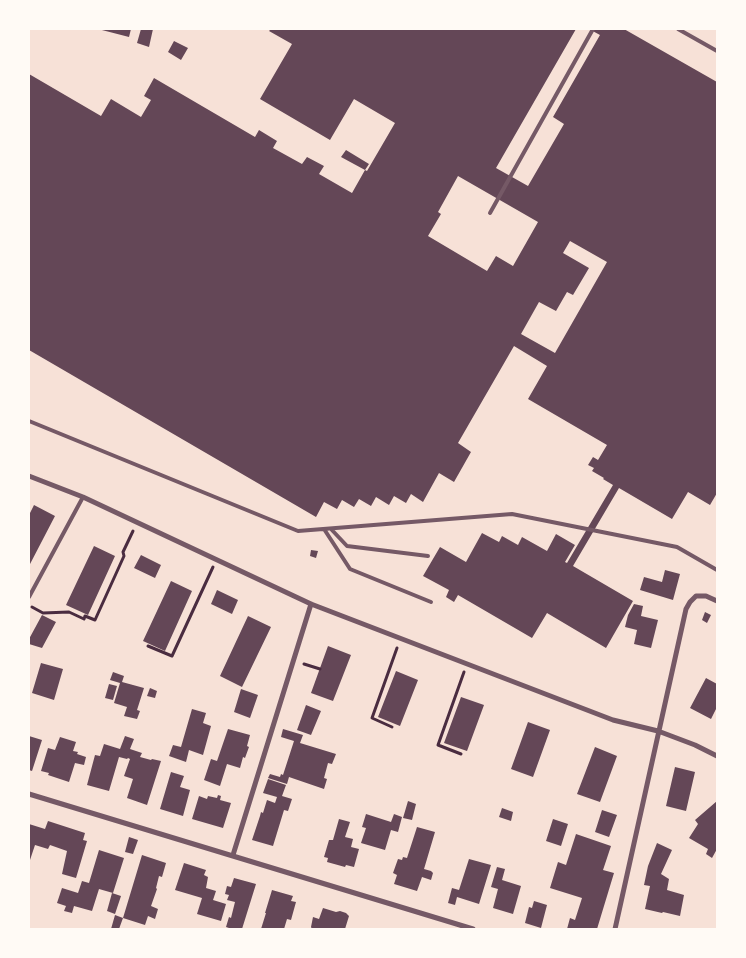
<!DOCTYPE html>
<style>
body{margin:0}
#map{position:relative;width:746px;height:958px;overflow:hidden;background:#f7e1d7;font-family:Arial,sans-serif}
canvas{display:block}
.frame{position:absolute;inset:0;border:30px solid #fffaf5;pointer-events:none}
</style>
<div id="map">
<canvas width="746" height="958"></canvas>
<div class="frame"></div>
</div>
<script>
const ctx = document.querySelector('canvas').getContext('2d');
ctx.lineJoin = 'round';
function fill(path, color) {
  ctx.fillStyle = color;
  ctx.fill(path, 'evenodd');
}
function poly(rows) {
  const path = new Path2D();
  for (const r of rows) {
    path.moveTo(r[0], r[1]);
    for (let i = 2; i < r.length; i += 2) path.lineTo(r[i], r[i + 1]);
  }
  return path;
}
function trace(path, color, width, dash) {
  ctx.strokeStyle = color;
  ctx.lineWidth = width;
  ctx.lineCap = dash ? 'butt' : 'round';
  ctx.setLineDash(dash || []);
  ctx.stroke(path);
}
fill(poly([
 [98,29,131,29,129,37],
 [141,29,153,29,149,47,137,43],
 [271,29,576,29,496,168,528,186,564,124,553,117,600,35,589,29,615,29,618,30,619,29,624,29,717,82,717,493,710,505,688,492,672,519,619,488,573,566,633,601,606,648,547,613,532,638,458,595,454,602,446,597,449,590,423,576,440,547,466,562,482,533,499,542,502,536,518,545,522,537,547,551,556,534,575,545,565,562,567,563,613,485,603,479,604,478,592,471,594,468,588,465,593,457,598,460,607,445,528,399,547,366,514,346,458,443,471,452,454,482,439,473,423,502,411,494,406,503,394,496,389,505,376,497,371,506,359,499,354,507,342,500,337,509,324,502,316,517,29,350,29,74,101,116,111,99,141,117,151,100,144,96,154,78,255,137,259,130,277,141,273,148,302,164,307,157,324,166,319,174,352,193,365,170,341,157,346,150,369,164,365,170,367,171,395,123,354,99,330,140,260,99,292,44,269,31],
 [458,176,538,222,513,266,496,256,487,271,428,236,441,214,438,212],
 [570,241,607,262,555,353,521,334,539,302,556,311,567,292,573,295,589,268,563,253],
 [174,41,188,48,181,60,168,52],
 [34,505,55,516,29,566,29,515],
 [94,546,115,556,88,615,66,605],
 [311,550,318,551,316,558,310,556],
 [141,555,161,565,155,578,134,568],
 [665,570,680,574,673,600,640,590,644,577,662,582],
 [171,581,192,591,165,651,143,641],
 [217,590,238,600,232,614,211,604],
 [634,604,643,606,641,616,658,620,651,648,634,644,637,630,625,627,628,615],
 [705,612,711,615,707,623,702,620],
 [42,615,56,622,42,648,29,644,29,639],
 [248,616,271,627,242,687,220,676],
 [328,646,351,655,333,701,311,693],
 [41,663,63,669,54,700,32,693],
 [396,671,418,680,400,726,378,717],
 [113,672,124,676,122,682,144,688,137,710,140,711,137,719,124,716,127,707,114,703,120,683,110,680],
 [706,678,717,684,717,707,711,719,690,708],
 [109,684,117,686,113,700,105,698],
 [150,688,157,691,155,698,147,696],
 [241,689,258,695,250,718,234,712],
 [461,697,484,705,467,751,444,743],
 [306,705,321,711,311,735,297,730],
 [192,709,206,713,203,723,211,726,203,755,189,750,186,762,169,756,173,745,181,747],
 [528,722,550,730,533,777,511,769],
 [228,729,250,735,247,746,249,747,245,758,243,757,240,768,227,764,220,786,204,780,211,759,217,761],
 [283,729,303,735,300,743,336,754,332,764,328,763,324,778,327,779,324,789,289,777,287,784,268,778,270,774,280,777,281,774,283,775,294,741,281,737],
 [29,736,42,740,32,771,29,770],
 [125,736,134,739,130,749,142,753,140,757,151,760,152,759,161,761,147,805,127,798,133,779,124,776,130,759,128,758,127,759,119,757,109,791,87,785,95,755,100,756,104,744,120,749],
 [60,737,76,742,73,751,78,752,77,754,86,757,84,765,75,763,69,782,48,775,49,773,41,771,48,748,55,750],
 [595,747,617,756,600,802,577,794],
 [675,767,695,772,686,811,666,806],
 [171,772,184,776,180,787,190,790,183,816,160,809],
 [268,779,286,785,282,796,292,799,288,811,284,810,273,846,252,840,260,816,261,812,263,813,267,800,275,803,277,797,263,793],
 [218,795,221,796,220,800,231,803,223,828,192,819,199,796,207,799,208,796,217,798],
 [408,801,416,804,412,820,403,818],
 [717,801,717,849,712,858,706,854,708,849,689,838,698,824,695,820],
 [502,808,513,812,511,821,499,817],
 [602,810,617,815,609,837,595,832],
 [366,814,391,822,394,814,402,817,398,832,391,830,385,850,361,843,366,828,362,827],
 [339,819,350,822,345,837,353,839,351,847,359,849,354,867,346,865,345,867,327,862,328,858,324,857,329,840,333,840],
 [553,819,568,824,561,846,546,841],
 [48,821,85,833,83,840,87,841,76,878,62,874,67,851,50,845,48,849,35,845,29,863,29,824,45,829],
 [417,827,435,832,424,869,431,871,433,873,431,880,422,877,417,891,394,884,397,875,393,873,398,859,402,860,403,857,407,858],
 [576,834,611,846,603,870,614,873,597,929,567,929,570,918,575,920,582,898,550,888,558,862,566,865],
 [129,837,138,840,133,854,125,852],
 [657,843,672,850,661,874,669,879,667,890,684,895,680,916,663,912,662,913,645,909,650,886,644,885,648,866],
 [99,850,124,858,113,893,99,889,92,911,74,906,72,913,64,911,66,906,57,903,62,888,78,893,82,881,89,883],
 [142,855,166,863,162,877,159,876,156,888,157,889,151,906,158,909,155,919,148,916,145,925,123,918,119,929,111,929,115,915,123,918],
 [469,859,491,865,479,904,457,897,455,905,448,903,452,888,459,890],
 [184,863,206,870,204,875,208,877,206,888,216,891,213,900,226,904,221,921,197,914,202,898,175,890],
 [497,867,505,869,502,880,521,886,513,914,493,908,498,889,491,887],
 [234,878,256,884,242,929,232,929,226,927,229,917,231,918,235,902,227,900,229,895,225,894,227,886,231,887],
 [272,890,293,896,291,901,296,902,291,920,287,919,284,929,261,929,266,913,265,913],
 [112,893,121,896,115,914,107,911],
 [534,901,547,905,541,928,525,923,529,907,532,908],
 [323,908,336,912,340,911,346,913,349,916,345,929,312,929,311,927,313,917,319,919]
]), '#644757');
trace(poly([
 [32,607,43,613,69,612,84,619,85,616,95,620,124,556,123,552,133,531],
 [148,646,172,656,213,567],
 [304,664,320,669],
 [392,727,372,718,397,648],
 [461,754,438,745,464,672]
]), '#4a2c40', 3);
trace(poly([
 [678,29,717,51],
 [490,213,593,29],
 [29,421,298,531,512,514,677,547,717,570],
 [324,529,350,569,431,602],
 [331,529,347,546,428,556],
 [29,597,83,497]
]), '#755966', 4);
trace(poly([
 [29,476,83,497,311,604,613,720,658,731,695,745,717,756],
 [29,794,473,929],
 [233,855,311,604],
 [615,929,686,609,690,602,696,596,706,596,717,601]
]), '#755966', 5);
</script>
